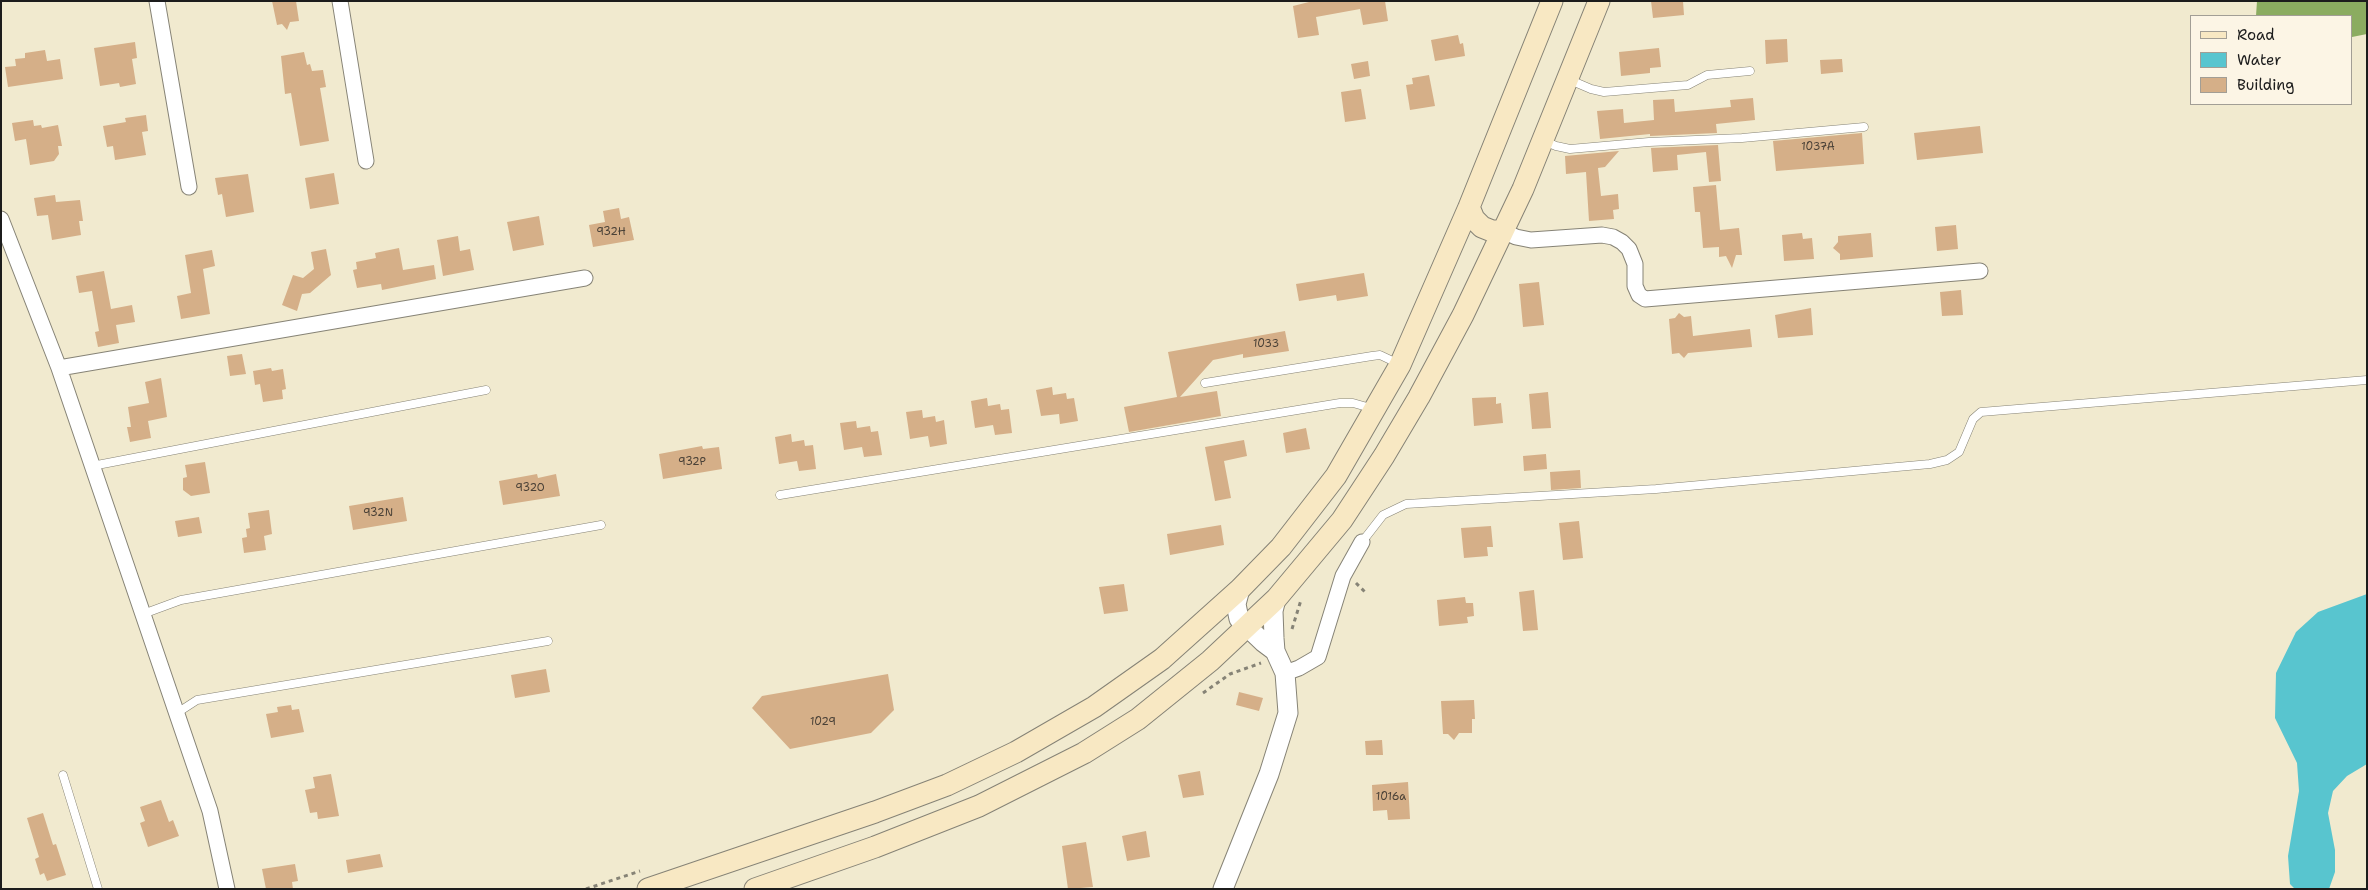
<!DOCTYPE html>
<style>
body{margin:0}
#map{position:relative;width:2368px;height:890px;overflow:hidden;background:#f1eacf;font-family:"Shantell Sans",sans-serif}
canvas{display:block}
.frame{position:absolute;inset:0;border:2px solid #1c1c1c;pointer-events:none}
.legend{position:absolute;left:2190px;top:15px;width:162px;height:90px;box-sizing:border-box;background:#fcf5e5;border:1px solid #a29e95;margin:0;padding:6px 9px;list-style:none;font-size:15px;color:#1c1c1c}
.legend li{display:flex;align-items:center;gap:10px;height:25px}
.legend b{width:25px;border:1px solid #a29e95}
</style>
<div id="map">
<canvas width="2368" height="890"></canvas>
<div class="frame"></div>
<ul class="legend">
<li><b style="height:6px;background:#f8e8c3"></b>Road</li>
<li><b style="height:14px;background:#58c5cf"></b>Water</li>
<li><b style="height:14px;background:#d5af88"></b>Building</li>
</ul>
</div>
<script>
const ctx = document.querySelector('canvas').getContext('2d');
ctx.lineJoin = 'round';
function fill(path, color) {
  ctx.fillStyle = color;
  ctx.fill(path, 'evenodd');
}
function poly(rows) {
  const path = new Path2D();
  for (const r of rows) {
    path.moveTo(r[0], r[1]);
    for (let i = 2; i < r.length; i += 2) path.lineTo(r[i], r[i + 1]);
  }
  return path;
}
function trace(path, color, width, dash) {
  ctx.strokeStyle = color;
  ctx.lineWidth = width;
  ctx.lineCap = dash ? 'butt' : 'round';
  ctx.setLineDash(dash || []);
  ctx.stroke(path);
}
function label(font, color, halo, rows, align = 'center') {
  ctx.font = font + ' "Shantell Sans",sans-serif';
  ctx.lineWidth = 4;
  ctx.setLineDash([]);
  ctx.textBaseline = 'middle';
  ctx.strokeStyle = halo;
  ctx.fillStyle = color;
  for (const [text, x, y, turn = 0] of rows) {
    ctx.save();
    ctx.translate(x, y);
    ctx.rotate((+turn || 0) * Math.PI / 180);
    ctx.textAlign = isNaN(turn) ? turn : align;
    if (halo) ctx.strokeText(text, 0, 0);
    ctx.fillText(text, 0, 0);
    ctx.restore();
  }
}
fill(poly([
 [2257,1,2367,1,2367,34,2352,37,2352,16,2256,16]
]), '#8bac60');
fill(poly([
 [2367,594,2367,764,2347,776,2333,791,2328,813,2335,850,2335,872,2329,889,2295,889,2290,884,2288,856,2299,791,2297,763,2275,718,2276,673,2296,632,2318,612]
]), '#58c5cf');
fill(poly([
 [272,1,296,1,299,21,290,22,287,30,282,24,277,25],
 [1313,1,1385,1,1388,21,1363,25,1360,9,1316,17,1319,35,1298,38,1293,6],
 [1651,1,1683,1,1684,15,1653,18],
 [1458,35,1460,44,1463,43,1465,56,1435,61,1431,40],
 [1787,39,1788,62,1766,64,1765,40],
 [135,42,137,58,132,59,136,84,120,87,119,83,100,86,94,48],
 [1659,48,1661,67,1650,68,1650,73,1621,76,1619,52],
 [45,50,47,61,60,59,63,79,8,87,5,67,16,66,15,59,25,58,25,53],
 [304,52,307,65,310,64,312,71,323,70,326,87,320,88,329,141,300,146,291,93,285,94,281,56],
 [1842,59,1843,72,1821,74,1820,60],
 [1368,61,1370,76,1354,79,1351,64],
 [1429,75,1435,106,1410,110,1406,85,1413,84,1412,78],
 [1361,89,1366,119,1345,122,1341,92],
 [1753,98,1755,120,1716,124,1717,133,1650,136,1650,134,1600,139,1597,111,1623,109,1624,123,1654,120,1653,100,1674,99,1675,112,1731,107,1730,100],
 [146,115,148,131,142,132,146,155,115,160,113,146,107,147,103,126,126,122,125,118],
 [33,120,34,126,41,125,42,128,58,125,62,146,58,146,59,154,54,161,30,165,26,139,15,141,12,123],
 [1980,126,1983,153,1917,160,1914,133],
 [1862,133,1864,164,1776,171,1773,141],
 [1718,145,1721,181,1709,182,1706,152,1677,155,1678,170,1653,172,1651,148],
 [1619,151,1605,167,1598,168,1601,196,1618,194,1619,209,1613,210,1614,219,1589,221,1586,172,1566,174,1565,156],
 [334,173,339,204,310,209,305,178],
 [248,174,254,212,226,217,222,194,218,195,215,178],
 [1716,185,1720,230,1739,228,1742,255,1736,255,1732,268,1726,256,1719,257,1719,247,1703,248,1700,212,1695,212,1693,187],
 [55,195,56,202,80,200,83,221,79,221,81,235,52,240,48,215,37,216,34,198],
 [619,208,621,219,629,217,634,240,593,247,589,225,605,222,603,211],
 [539,216,544,245,513,251,507,222],
 [1956,225,1958,249,1937,251,1935,227],
 [1802,233,1803,239,1812,238,1814,259,1784,261,1782,235],
 [1871,233,1873,257,1840,260,1840,254,1833,248,1838,242,1838,236],
 [458,236,460,251,470,249,474,270,443,276,437,240],
 [399,248,403,270,434,265,436,279,382,290,381,284,357,288,353,270,357,269,356,262,376,258,375,253],
 [326,249,331,275,310,293,302,294,297,311,282,305,293,275,303,278,314,269,311,252],
 [212,250,215,266,203,269,210,314,181,319,177,296,191,293,185,255],
 [104,271,111,309,132,305,135,322,116,325,119,343,98,347,95,332,99,331,92,291,79,293,76,276],
 [1364,273,1368,296,1337,301,1336,295,1299,301,1296,284],
 [1539,282,1544,325,1523,327,1519,284],
 [1961,290,1963,315,1942,316,1940,292],
 [1811,308,1813,335,1778,338,1775,315],
 [1679,313,1684,317,1691,316,1693,336,1750,329,1752,347,1688,353,1684,358,1679,353,1672,354,1669,319,1675,318],
 [1285,331,1289,351,1243,358,1243,354,1213,360,1180,397,1217,391,1221,416,1129,432,1124,407,1177,397,1168,352],
 [242,354,246,374,230,376,227,356],
 [271,368,272,371,283,369,286,389,282,390,283,399,263,402,260,384,255,385,253,371],
 [161,378,167,417,148,421,151,438,130,442,127,427,131,427,128,407,149,403,145,382],
 [1052,387,1053,395,1066,393,1067,399,1074,398,1078,421,1060,424,1059,414,1041,416,1036,390],
 [1548,392,1551,428,1532,429,1529,394],
 [1496,397,1496,404,1501,403,1503,423,1474,426,1472,398],
 [987,398,988,406,1000,404,1001,410,1009,409,1012,433,995,435,993,425,975,428,971,401],
 [922,410,923,418,935,416,936,422,944,420,947,444,930,447,928,436,910,439,906,412],
 [856,421,857,428,870,426,871,432,878,431,882,455,864,457,862,447,844,450,840,423],
 [1306,428,1310,449,1286,453,1283,433],
 [791,434,792,442,804,440,805,446,813,445,816,469,799,471,797,461,779,464,775,437],
 [1244,440,1247,456,1224,461,1231,498,1215,501,1205,447],
 [702,446,703,449,719,447,722,469,663,479,659,454],
 [1546,454,1547,469,1524,471,1523,456],
 [205,462,210,493,191,496,183,490,183,478,187,477,185,465],
 [1580,470,1581,488,1551,490,1550,472],
 [537,474,538,478,556,474,560,496,503,505,499,481],
 [403,497,407,521,353,530,349,506],
 [269,510,272,534,264,536,266,550,244,553,242,538,247,537,246,529,250,528,248,513],
 [199,517,202,533,178,537,175,521],
 [1579,521,1583,558,1563,560,1559,523],
 [1221,525,1224,545,1170,555,1167,534],
 [1491,526,1493,547,1487,547,1488,556,1464,558,1461,528],
 [1124,584,1128,611,1104,614,1099,587],
 [1534,590,1538,630,1523,631,1519,592],
 [1465,597,1466,603,1473,603,1474,616,1467,617,1468,623,1439,626,1437,600],
 [546,669,550,692,515,698,511,675],
 [888,674,894,710,871,733,790,749,752,708,762,696],
 [1239,692,1263,698,1259,711,1236,705],
 [1474,700,1475,719,1472,719,1472,733,1459,733,1454,740,1448,734,1443,734,1441,701],
 [291,705,292,710,299,709,304,732,271,738,266,714,278,712,277,707],
 [1382,740,1383,755,1366,755,1365,741],
 [1200,771,1204,795,1183,798,1178,775],
 [331,774,339,816,318,819,317,812,310,813,305,790,315,788,313,777],
 [1408,782,1410,819,1388,820,1387,810,1373,811,1372,785],
 [161,800,169,822,173,820,179,836,148,847,140,823,145,821,140,807],
 [43,813,53,845,56,844,66,875,47,881,44,873,40,875,35,859,39,857,27,818],
 [1146,831,1150,857,1127,861,1122,836],
 [1086,842,1093,887,1068,889,1062,846],
 [380,854,383,867,348,873,346,860],
 [295,864,298,881,292,882,293,889,266,889,262,869]
]), '#d5af88');
const service = poly([
 [1570,80,1591,89,1604,92,1688,85,1707,75,1750,71],
 [1544,141,1556,146,1570,149,1649,142,1742,138,1864,127],
 [1205,383,1372,356,1380,355,1399,364],
 [92,466,486,390],
 [780,495,1340,403,1353,403,1374,409],
 [1362,542,1383,515,1406,504,1656,489,1930,464,1947,460,1959,452,1973,419,1981,412,2367,380],
 [143,614,181,600,601,525],
 [177,713,197,700,548,641],
 [63,775,98,889]
]);
const minor = poly([
 [157,1,189,187],
 [340,1,366,161],
 [1,219,59,368,210,811,227,889],
 [1503,231,1516,237,1531,240,1602,235,1613,237,1622,242,1629,249,1635,264,1635,286,1639,295,1645,299,1980,271],
 [59,368,585,278],
 [1285,673,1299,668,1318,657,1343,576,1362,542]
]);
const tertiary = poly([
 [1240,589,1236,604,1239,619,1263,642,1275,651],
 [1223,889,1269,774,1288,713,1285,673,1275,651,1274,638,1273,611,1276,599]
]);
const secondary = poly([
 [1469,207,1474,219,1482,227,1492,231,1503,231],
 [648,889,875,812,947,785,1016,752,1094,707,1162,659,1240,589,1281,547,1336,476,1400,365,1469,207,1552,1],
 [755,889,875,847,979,806,1084,753,1138,719,1210,661,1276,599,1342,520,1384,456,1419,397,1463,315,1523,189,1599,1]
]);
trace(service, '#868376', 9);
trace(minor, '#868376', 17);
trace(tertiary, '#868376', 21);
trace(secondary, '#868376', 23);
trace(poly([
 [1356,583,1366,593],
 [1292,629,1301,600],
 [1203,693,1230,674,1261,663],
 [586,889,640,871]
]), '#868376', 3, [4, 4]);
trace(service, '#fff', 8);
trace(minor, '#fff', 15);
trace(tertiary, '#fff', 19);
trace(secondary, '#f8e8c3', 21);
label('11px', '#4a4137', null, [
 ["1037A",1818,147],
 ["932H",611,232],
 ["1033",1266,344],
 ["932P",692,462],
 ["932O",530,488],
 ["932N",378,513],
 ["1029",823,722],
 ["1016a",1391,797]
]);
</script>
